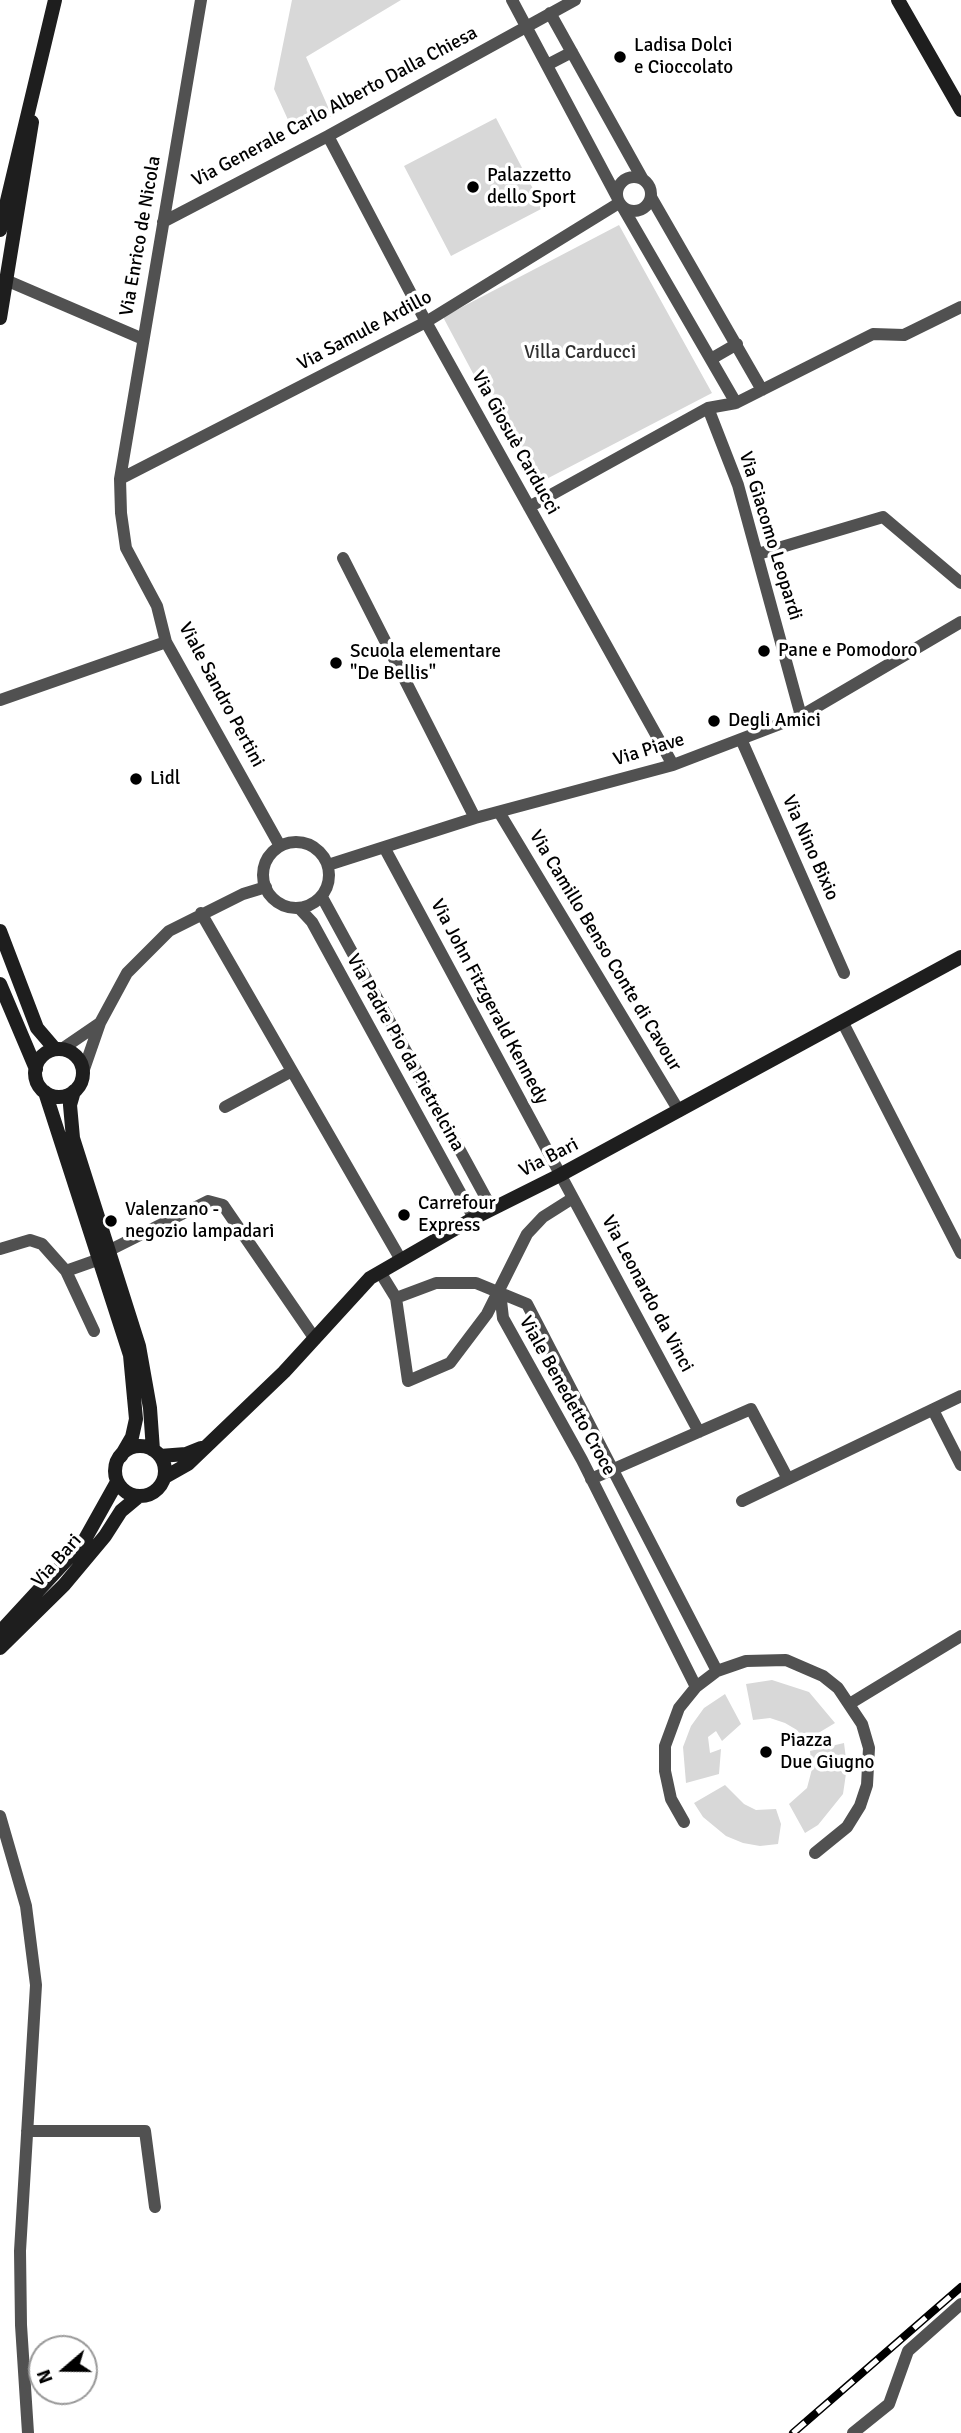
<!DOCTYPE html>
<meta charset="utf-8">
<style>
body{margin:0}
#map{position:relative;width:961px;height:2433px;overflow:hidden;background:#fff;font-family:Signika,sans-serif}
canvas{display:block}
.north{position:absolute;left:28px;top:2335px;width:70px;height:70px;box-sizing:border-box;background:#fff;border:2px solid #999;border-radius:50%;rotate:250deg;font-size:19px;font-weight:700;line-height:28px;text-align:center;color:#000}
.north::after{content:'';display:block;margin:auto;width:24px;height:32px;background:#000;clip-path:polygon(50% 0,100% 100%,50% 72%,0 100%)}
</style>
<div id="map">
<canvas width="961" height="2433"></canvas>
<div class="north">N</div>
</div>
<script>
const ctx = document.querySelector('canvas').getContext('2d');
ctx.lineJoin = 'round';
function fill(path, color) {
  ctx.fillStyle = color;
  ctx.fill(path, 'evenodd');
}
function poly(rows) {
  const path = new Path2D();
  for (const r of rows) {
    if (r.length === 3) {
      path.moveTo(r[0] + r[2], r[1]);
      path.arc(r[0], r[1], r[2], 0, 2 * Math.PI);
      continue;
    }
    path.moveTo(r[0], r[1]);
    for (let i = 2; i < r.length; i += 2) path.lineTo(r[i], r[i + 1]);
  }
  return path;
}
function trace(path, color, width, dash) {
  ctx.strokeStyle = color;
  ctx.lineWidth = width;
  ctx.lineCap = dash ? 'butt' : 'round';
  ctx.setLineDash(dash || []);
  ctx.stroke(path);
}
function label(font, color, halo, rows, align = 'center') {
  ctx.font = font + ' Signika,sans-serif';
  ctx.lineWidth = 7;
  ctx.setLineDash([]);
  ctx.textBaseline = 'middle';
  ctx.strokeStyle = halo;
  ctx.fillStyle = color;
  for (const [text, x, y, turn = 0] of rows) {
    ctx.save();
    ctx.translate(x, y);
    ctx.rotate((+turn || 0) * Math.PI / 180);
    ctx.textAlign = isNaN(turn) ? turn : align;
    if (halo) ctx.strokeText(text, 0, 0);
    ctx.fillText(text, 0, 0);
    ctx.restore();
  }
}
fill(poly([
 [292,0,401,0,306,57,332,116,294,133,274,89],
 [496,118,543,208,451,256,404,166],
 [619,225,712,393,533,486,443,317],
 [772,1680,809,1692,835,1723,805,1741,797,1730,785,1723,770,1718,753,1720,746,1684],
 [725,1694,741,1724,722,1741,716,1731,708,1737,710,1753,721,1749,719,1774,686,1783,683,1747,691,1726,704,1708],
 [844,1743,847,1767,843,1794,818,1825,805,1833,789,1804,807,1788,812,1769,810,1751],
 [725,1785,744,1804,756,1810,776,1809,781,1824,778,1844,760,1846,743,1843,726,1836,703,1817,694,1803]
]), '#d8d8d8');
trace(poly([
 [201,0,120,479,121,513,126,548,157,606,166,642,280,846],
 [512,0,617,197],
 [550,13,642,178],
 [547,65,572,52],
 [328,136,426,322,673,765],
 [634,194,17],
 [651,197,762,390],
 [622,206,736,403],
 [163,222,328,136,575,0],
 [8,281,143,339],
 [711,359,737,344],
 [708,408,738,485,801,716],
 [120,479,426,322,619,203],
 [529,507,708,408,736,403,873,334,904,335,961,307],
 [758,554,883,517,961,583],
 [343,558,475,818],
 [0,700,166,642],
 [741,739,844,973],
 [499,812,679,1111],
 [296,875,33],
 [384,847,699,1432],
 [328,865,475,818,673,765,801,716,961,622],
 [322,897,492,1209],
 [299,908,312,922,474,1218],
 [201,913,401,1260],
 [843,1023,961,1253],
 [62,1049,100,1023],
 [83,1072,100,1023,127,973,169,931,243,894,266,887],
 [225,1107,292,1071],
 [0,1249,30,1240,42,1244,66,1271,94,1331],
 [110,1250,208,1201,223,1205,315,1339],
 [66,1271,100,1259],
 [380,1272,396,1298,436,1283,476,1283,527,1304,717,1671],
 [500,1292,503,1318,582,1460,696,1687],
 [396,1298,408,1381,450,1363,487,1314,527,1234,543,1217,573,1198],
 [933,1410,961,1465],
 [591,1479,751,1409,788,1479,961,1396],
 [742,1501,788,1479],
 [851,1703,961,1636],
 [0,1816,26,1906,36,1985,20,2251,21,2325,28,2433],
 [684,1822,671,1799,665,1771,665,1746,679,1708,696,1687,717,1671,746,1661,786,1660,823,1676,838,1688,862,1724,869,1748,867,1785,860,1806,847,1827,815,1853],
 [27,2131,145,2131,155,2207],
 [853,2433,889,2404,908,2351,961,2304]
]), '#515151', 12);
trace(poly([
 [898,0,961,110],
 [0,230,55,0],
 [0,318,32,122],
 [0,931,37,1028,55,1049],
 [0,984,36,1069],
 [59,1073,24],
 [74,1091,70,1105,73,1138,139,1346,150,1408,153,1450],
 [45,1092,130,1355,136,1419,132,1437,121,1456],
 [140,1471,25],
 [160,1456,186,1454,201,1448],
 [165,1477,188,1464,284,1372,370,1278,474,1218,560,1175,961,957],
 [0,1632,84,1541,117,1482],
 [0,1648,64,1585,105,1536,121,1511,139,1496]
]), '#1e1e1e', 14);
const rail = poly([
 [793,2433,961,2287]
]);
trace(rail, '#000', 8);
trace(rail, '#fff', 5, [16]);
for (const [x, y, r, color] of [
 [620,57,7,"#000"],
 [473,187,7,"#000"],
 [764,651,7,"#000"],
 [336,663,7,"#000"],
 [714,721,7,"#000"],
 [136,779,7,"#000"],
 [404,1215,7,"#000"],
 [111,1221,7,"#000"],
 [766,1752,7,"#000"]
]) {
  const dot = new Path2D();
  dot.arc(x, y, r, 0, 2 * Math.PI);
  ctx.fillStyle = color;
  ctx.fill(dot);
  trace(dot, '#fff', 2.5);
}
label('19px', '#000', '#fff', [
 ["Ladisa Dolci",634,46],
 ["e Cioccolato",634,68],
 ["Palazzetto",487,176],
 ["dello Sport",487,198],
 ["Pane e Pomodoro",778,651],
 ["Scuola elementare",350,652],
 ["\"De Bellis\"",350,674],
 ["Degli Amici",728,721],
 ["Lidl",150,779],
 ["Carrefour",418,1204],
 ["Express",418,1226],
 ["Valenzano -",125,1210],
 ["negozio lampadari",125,1232],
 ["Piazza",780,1741],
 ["Due Giugno",780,1763]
], 'left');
label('19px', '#000', '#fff', [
 ["Via Generale Carlo Alberto Dalla Chiesa",335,107,-28],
 ["Via Enrico de Nicola",141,236,-80],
 ["Via Samule Ardillo",365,331,-28],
 ["Via Giosuè Carducci",515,443,61],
 ["Via Giacomo Leopardi",770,536,73],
 ["Viale Sandro Pertini",221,695,62],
 ["Via Piave",649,750,-17],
 ["Via Nino Bixio",810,848,66],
 ["Via Camillo Benso Conte di Cavour",605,951,59],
 ["Via John Fitzgerald Kennedy",489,1002,62],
 ["Via Padre Pio da Pietrelcina",405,1053,61],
 ["Via Bari",549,1158,-27],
 ["Via Leonardo da Vinci",647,1294,62],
 ["Viale Benedetto Croce",567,1396,61],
 ["Via Bari",57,1561,-48]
]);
label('19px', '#2f2f2f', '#fff', [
 ["Villa Carducci",580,353]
]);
</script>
